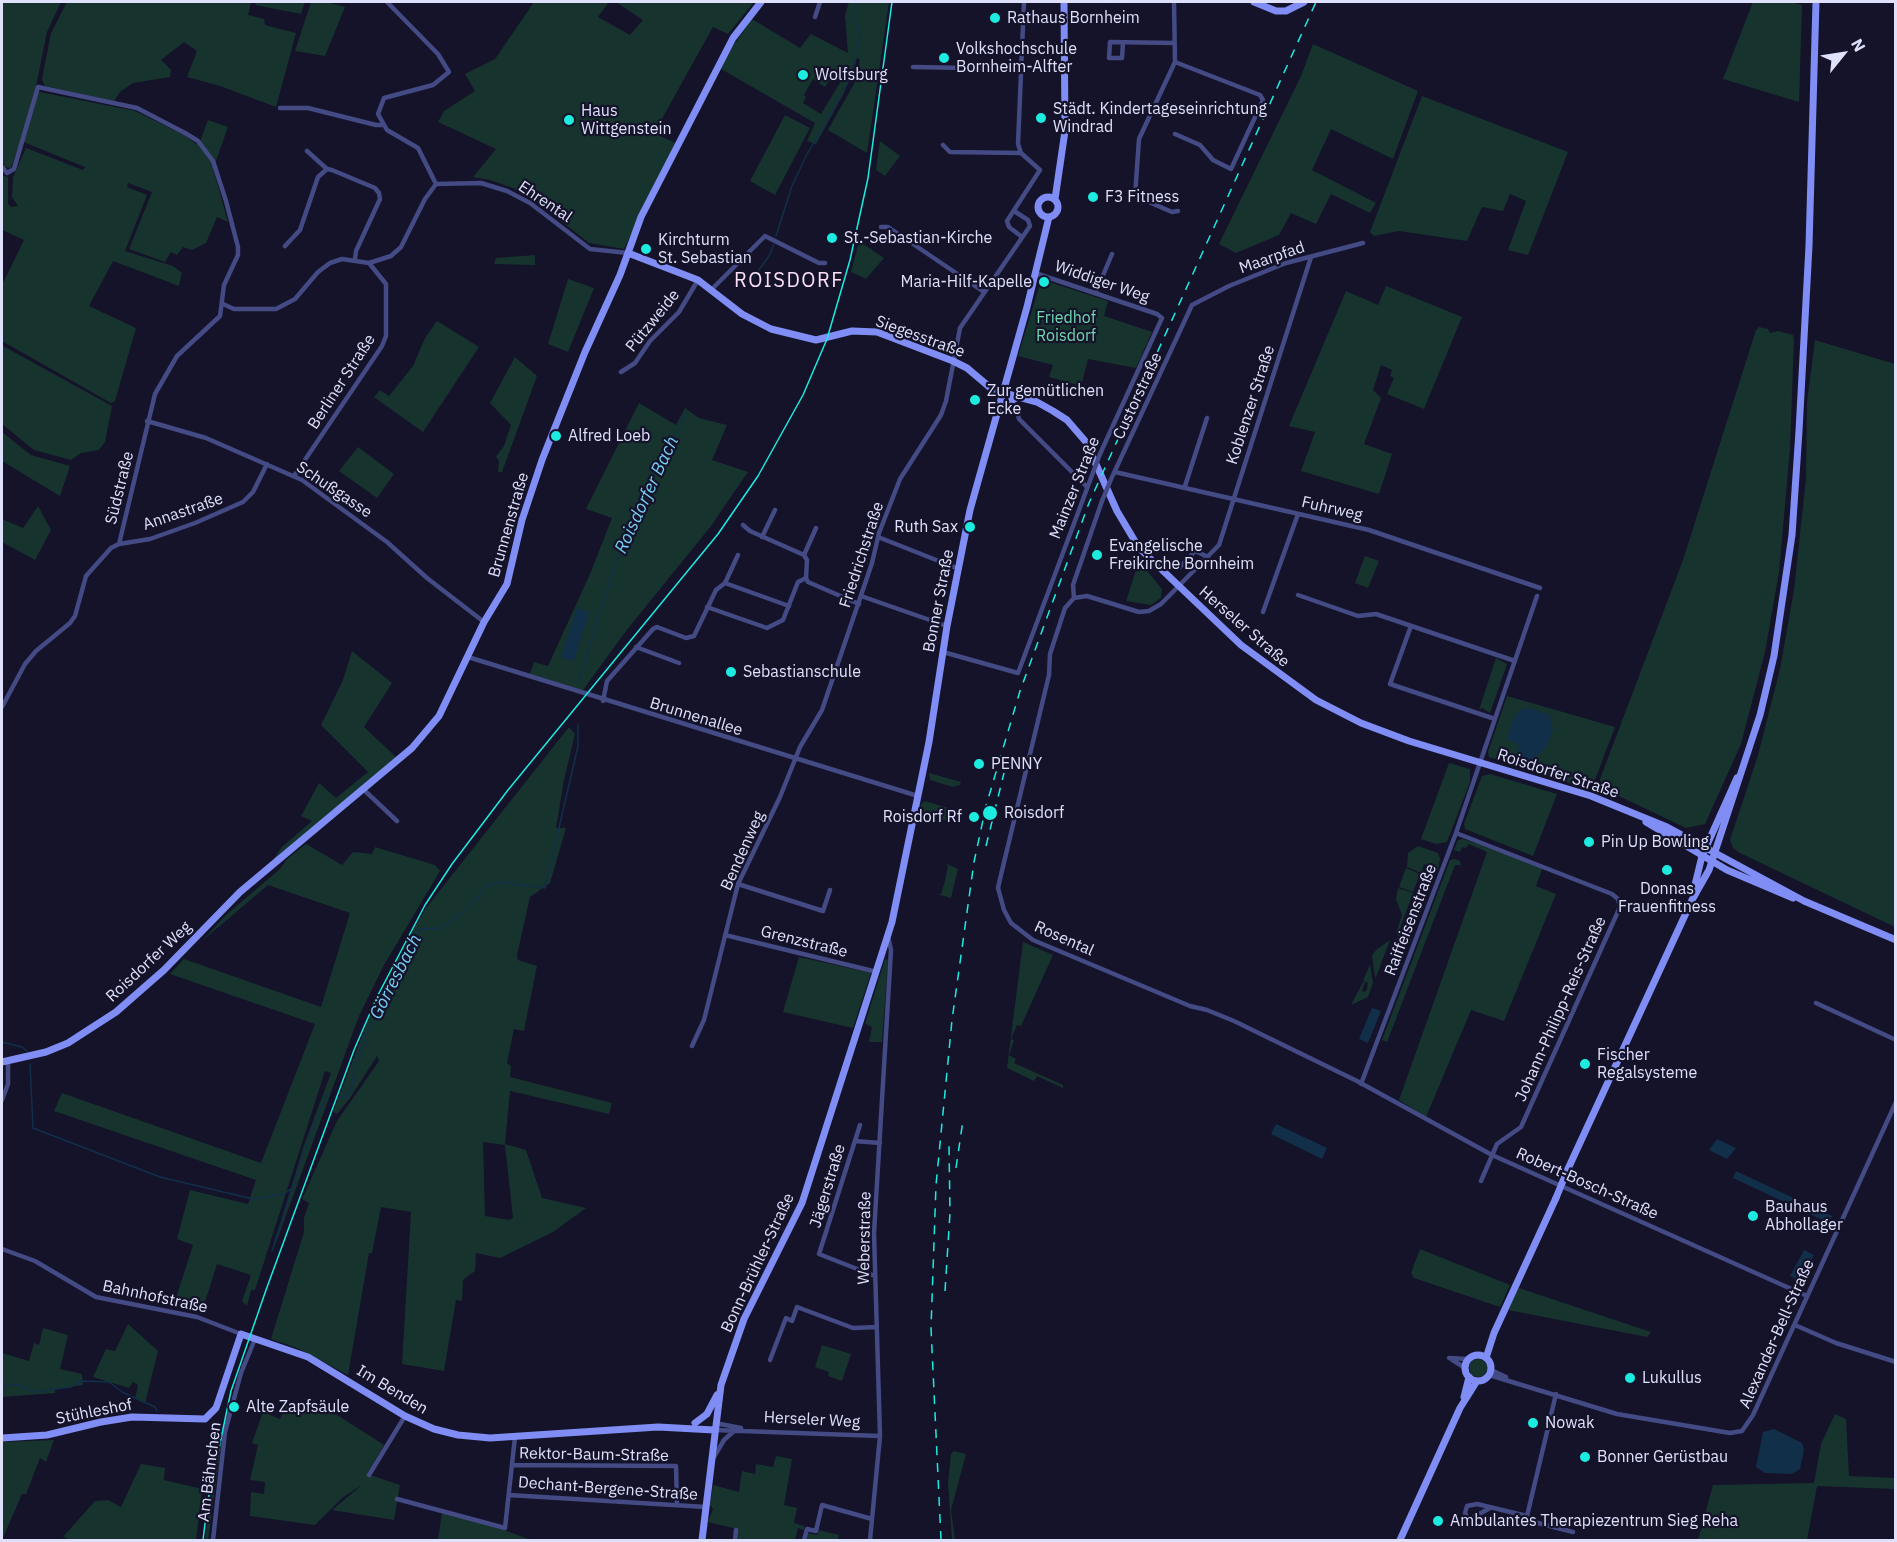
<!DOCTYPE html>
<meta charset="utf-8">
<style>
body{margin:0}
#map{position:relative;width:1897px;height:1542px;overflow:hidden;background:#14132a;font-family:"IBM Plex Sans",sans-serif}
canvas{display:block}
.frame{position:absolute;inset:0;border:3px solid #dfe0fc;pointer-events:none}
.north{position:absolute;left:1813px;top:24px;width:60px;height:60px;-webkit-text-stroke:4px #14132a;paint-order:stroke;rotate:60deg;font-size:16px;font-weight:700;line-height:24px;text-align:center;color:#dfe0fc}
.north::after{content:'';display:block;margin:auto;width:21px;height:27px;background:#dfe0fc;clip-path:polygon(50% 0,100% 100%,50% 72%,0 100%)}
</style>
<div id="map">
<canvas width="1897" height="1542"></canvas>
<div class="frame"></div>
<div class="north">N</div>
</div>
<script>
const ctx = document.querySelector('canvas').getContext('2d');
ctx.lineJoin = 'round';
function fill(path, color) {
  ctx.fillStyle = color;
  ctx.fill(path, 'evenodd');
}
function poly(rows) {
  const path = new Path2D();
  for (const r of rows) {
    if (r.length === 3) {
      path.moveTo(r[0] + r[2], r[1]);
      path.arc(r[0], r[1], r[2], 0, 2 * Math.PI);
      continue;
    }
    path.moveTo(r[0], r[1]);
    for (let i = 2; i < r.length; i += 2) path.lineTo(r[i], r[i + 1]);
  }
  return path;
}
function trace(path, color, width, dash) {
  ctx.strokeStyle = color;
  ctx.lineWidth = width;
  ctx.lineCap = dash ? 'butt' : 'round';
  ctx.setLineDash(dash || []);
  ctx.stroke(path);
}
function label(font, color, halo, rows, align = 'center') {
  ctx.font = font + ' "IBM Plex Sans",sans-serif';
  ctx.lineWidth = 4.5;
  ctx.setLineDash([]);
  ctx.textBaseline = 'middle';
  ctx.strokeStyle = halo;
  ctx.fillStyle = color;
  for (const [text, x, y, turn = 0] of rows) {
    ctx.save();
    ctx.translate(x, y);
    ctx.rotate((+turn || 0) * Math.PI / 180);
    ctx.textAlign = isNaN(turn) ? turn : align;
    if (halo) ctx.strokeText(text, 0, 0);
    ctx.fillText(text, 0, 0);
    ctx.restore();
  }
}
fill(poly([
 [2,2,61,2,47,32,35,91,135,111,184,135,196,144,201,139,208,120,228,127,213,169,228,222,217,217,206,243,192,250,183,247,177,255,171,252,165,262,129,249,152,192,128,183,127,187,147,195,125,251,173,266,182,273,179,286,113,261,89,306,136,328,115,401,111,403,2,341,2,280,4,281,24,240,2,230,2,175,8,177,8,204,11,207,18,206,12,197,13,177,26,148,83,170,85,167,21,141,11,168,5,167,2,159],
 [67,2,251,2,248,15,264,19,265,25,296,33,276,107,220,86,187,77,197,51,184,42,161,60,171,70,170,77,133,83,120,92,114,101,45,86,42,79,51,33],
 [256,2,305,2,301,14,255,5],
 [311,2,327,2,345,7,325,56,295,51],
 [534,2,609,2,598,17,630,35,643,20,616,2,754,2,728,34,713,27,654,133,675,143,624,249,589,243,524,192,490,180,473,177,496,149,438,122,444,111,475,91,465,74,495,59],
 [849,2,889,2,867,153,828,130,855,82,860,59,856,58,844,93,816,144,807,141,815,123,721,69,733,46,752,19,800,48,811,34,848,53,845,15],
 [837,78,841,81,821,114,803,103,806,97,804,95,813,79,825,87,830,79],
 [1753,2,1791,2,1802,5,1799,102,1723,79],
 [1313,44,1418,91,1393,159,1331,129,1312,170,1376,203,1370,213,1331,194,1316,224,1291,213,1279,235,1236,253,1219,244,1301,76],
 [1422,96,1568,152,1528,255,1508,250,1526,201,1510,194,1503,211,1482,207,1467,241,1399,231,1374,236,1370,232],
 [785,115,810,128,775,195,750,181],
 [880,141,900,156,885,176,876,170],
 [859,241,884,258,866,279,851,272],
 [535,255,535,265,494,264,496,258],
 [568,279,594,288,568,352,548,344],
 [1046,281,1108,301,1104,316,1152,332,1136,368,1088,359,1081,386,1049,377,1053,365,1018,356,1040,284,1045,286],
 [1386,286,1462,317,1424,409,1387,394,1394,378,1390,376,1392,370,1381,365,1373,390,1381,398,1364,444,1392,454,1379,494,1301,471,1315,432,1289,426,1346,291,1378,305],
 [437,321,479,347,423,432,374,397,380,390,389,396,413,366,425,338],
 [1759,327,1768,329,1770,333,1778,331,1793,335,1794,340,1790,449,1779,572,1765,652,1741,744,1705,824,1686,828,1602,788,1600,779,1683,560,1756,330],
 [1815,340,1895,364,1895,927,1740,853,1733,848,1730,840,1758,755,1780,669,1794,590,1806,478,1807,402],
 [3,346,112,406,105,442,99,450,81,453,71,460,34,450,2,424],
 [515,357,537,376,502,472,498,472,499,461,496,457,504,446,511,425,490,403],
 [639,403,676,425,685,408,699,418,727,425,712,460,748,472,711,526,626,631,583,690,530,674,534,662,548,666,590,574,612,518,586,509],
 [2,432,31,455,70,466,60,496,2,461],
 [358,447,394,474,377,498,339,471],
 [38,506,51,530,35,560,2,542,2,519,23,528],
 [1365,556,1379,561,1368,588,1355,583],
 [1139,561,1162,589,1161,598,1151,605,1126,601],
 [352,651,392,683,364,727,396,757,272,861,282,847,312,821,301,816,319,783,336,798,368,772,321,725,343,680],
 [1496,658,1507,664,1490,713,1482,708,1479,710],
 [1507,696,1615,727,1593,785,1585,788,1489,757,1488,752],
 [569,727,575,734,564,780,556,828,566,828,550,883,530,897,517,955,518,960,537,966,524,1031,514,1029,507,1063,511,1066,510,1077,612,1103,609,1114,510,1091,505,1144,526,1150,542,1198,586,1208,553,1232,500,1258,476,1253,475,1271,463,1280,462,1301,456,1300,444,1371,402,1364,411,1212,381,1207,372,1253,369,1253,348,1375,297,1348,271,1339,304,1232,304,1218,309,1203,302,1199,337,1121,379,1061,377,1056,350,1098,337,1114,333,1112,369,1018,406,942,426,908],
 [483,1142,505,1145,513,1218,509,1220,485,1216],
 [1449,763,1470,769,1470,782,1447,842,1436,844,1421,839],
 [929,773,961,782,960,785,953,787,930,780],
 [1490,774,1557,794,1533,856,1465,829,1464,824,1482,776],
 [925,801,958,811,956,823,920,814,921,804],
 [1463,839,1543,867,1536,886,1556,894,1504,1021,1471,1010,1426,1117,1399,1100,1487,852,1469,844,1466,848,1462,847,1460,852,1454,850,1458,840],
 [306,844,342,865,353,852,372,854,375,847,435,865,440,871,384,965,359,1016,273,1251,303,1148,331,1073,325,1071,255,1290,251,1290,247,1306,242,1301,251,1275,217,1264,205,1302,176,1298,193,1245,177,1239,190,1190,248,1204,256,1180,54,1111,62,1093,261,1163,315,1024,170,974,184,959,321,1007,350,913,268,885,202,941,226,915,280,869,287,859],
 [1418,846,1438,853,1440,859,1438,870,1424,864,1421,873,1407,867,1408,853],
 [1454,859,1460,861,1461,865,1455,865,1387,1042,1382,1040,1450,860],
 [945,863,958,869,951,898,937,894,941,894,945,881,948,866],
 [1406,868,1420,874,1413,892,1399,887],
 [1398,888,1413,893,1399,931,1403,933,1399,936,1396,933,1402,915,1396,899],
 [1390,940,1376,977,1375,977,1372,956,1376,950],
 [1023,942,1053,955,1021,1026,1017,1025,1011,1039,1014,1040,1009,1055,1016,1059,1014,1063,1063,1085,1063,1088,1037,1076,1034,1081,1007,1068],
 [799,957,871,973,853,1028,783,1012],
 [885,959,888,960,882,1042,869,1042,872,1027,865,1024],
 [1370,964,1373,983,1368,997,1351,1005,1363,982,1365,982,1362,991,1365,992,1367,989,1368,983,1363,981],
 [1420,1249,1510,1285,1500,1307,1414,1278,1411,1273],
 [1519,1288,1651,1332,1647,1337,1508,1310],
 [128,1324,158,1351,145,1403,135,1399,138,1385,133,1382,129,1388,93,1377,106,1349,115,1351],
 [43,1328,68,1335,60,1369,82,1374,83,1385,55,1389,55,1393,2,1397,2,1353,29,1361,34,1343,39,1345],
 [249,1343,223,1432,208,1540,205,1540,219,1444],
 [822,1345,851,1354,842,1381,828,1376,829,1372,815,1367],
 [1478,1368,9],
 [309,1397,384,1445,367,1474,400,1485,394,1520,332,1510,363,1484,342,1498,315,1525,250,1516,251,1492,264,1494,265,1482,250,1480,258,1445,252,1443,263,1412,280,1419,288,1402,304,1409],
 [1835,1414,1846,1419,1849,1476,1895,1478,1895,1489,1817,1486,1807,1540,1698,1540,1713,1485,1814,1483,1821,1444],
 [54,1440,46,1462,40,1458,26,1494,22,1494,2,1540,2,1442],
 [954,1451,966,1454,951,1510,955,1540,952,1540,948,1483,951,1454],
 [776,1456,792,1459,784,1505,797,1508,794,1523,804,1526,804,1530,798,1528,795,1540,737,1540,737,1529,708,1522,713,1509,710,1505,713,1485,739,1492,742,1471,755,1474,756,1464,773,1467],
 [141,1464,165,1468,164,1480,202,1489,196,1540,71,1540,63,1537,95,1501,108,1500,121,1507],
 [442,1513,501,1529,531,1540,438,1540],
 [819,1530,839,1535,837,1540,806,1540,807,1533,817,1535]
]), '#17332e');
fill(poly([
 [577,608,589,612,574,661,561,658],
 [1530,708,1549,715,1553,729,1547,746,1529,764,1521,763,1516,758,1519,745,1507,739,1512,721,1520,710],
 [1372,1008,1381,1011,1368,1043,1359,1039],
 [1276,1124,1327,1148,1322,1159,1271,1134],
 [1717,1139,1736,1148,1727,1159,1709,1150],
 [1736,1171,1832,1216,1829,1223,1733,1178],
 [1804,1250,1814,1255,1800,1281,1790,1276],
 [1774,1429,1802,1443,1804,1450,1800,1469,1792,1474,1765,1473,1756,1467,1763,1432]
]), '#122f49');
trace(poly([
 [776,236,792,186,806,156,853,74,860,34,853,19,856,2],
 [749,284,769,256,774,244],
 [578,682,622,544,665,453,687,413],
 [2,1042,22,1047,27,1051],
 [30,1064,33,1128,160,1177,253,1199,283,1194,293,1188],
 [338,1098,346,1097,351,1089,354,1071,367,1034,418,929,442,928,472,904,487,885,501,882,545,888,578,746,578,725],
 [272,1251,301,1159,327,1094],
 [2,1387,17,1384,33,1392,71,1387,81,1381,109,1382,122,1392,155,1407,157,1411]
]), '#122f49', 1.5);
trace(poly([
 [387,2,438,54,449,72,433,85,384,98,378,114,387,130,418,148,436,184],
 [1174,2,1175,62,1139,139,1135,196,1172,212,1178,211],
 [815,17,820,2],
 [1123,43,1122,58,1109,58,1110,42,1174,43],
 [1175,62,1260,95,1263,100,1231,169,1213,160,1200,145,1175,134],
 [913,67,1022,69],
 [280,108,308,108,376,125,382,125],
 [943,145,950,152,1021,153],
 [307,151,327,169],
 [2,167,7,173,14,169,38,87,137,108,185,133,198,141,213,161,226,201,238,247,238,255,224,285,220,316,177,356,155,394,119,544],
 [436,184,481,183,507,191,530,203,590,249,628,253],
 [881,227,888,227,984,292],
 [1022,237,1009,227,1007,221,1040,170,1021,153,1018,144,1024,2],
 [285,246,300,230,318,177,327,169,332,170,375,188,379,193,380,199,356,251,355,259],
 [1311,257,1219,545,1161,604,1149,611,1139,612,1087,596,1074,598,1065,608,1050,654,1049,675,1000,879,998,888,1004,910,1011,923,1033,940,1190,1006,1207,1010,1234,1021,1357,1081,1492,1155,1807,1296],
 [1035,273,1157,314,1162,318,1100,454],
 [712,289,765,236,819,263,825,263],
 [1096,292,1112,254],
 [223,304,234,309,276,309,295,299,318,272,330,263,342,259,369,263,391,256,401,247,425,199,436,184],
 [621,372,635,363,650,341,679,312,698,280],
 [1017,411,1019,419,1087,487],
 [147,421,206,438,302,480,387,542,427,578,484,622],
 [1115,472,1369,530,1540,588],
 [1113,475,1192,305,1229,286,1286,263,1363,243],
 [294,476,382,346,386,336,386,284,369,263],
 [1185,486,1207,418],
 [743,525,750,531,804,555,807,560,806,578,808,582,859,604],
 [762,537,775,510],
 [878,537,959,569],
 [804,555,816,528],
 [1180,567,1195,551,1208,557],
 [725,583,789,606],
 [1298,595,1358,616,1376,614,1515,661],
 [861,596,947,626],
 [1074,598,1073,585,1102,501],
 [707,607,767,628,783,620,798,582,806,578],
 [1263,612,1298,514],
 [1411,626,1390,684,1495,719],
 [636,647,679,663],
 [943,652,1018,673,1091,478],
 [468,657,918,796],
 [603,701,607,681,653,629,657,627,686,638,694,636,716,590,725,583,738,555],
 [2,707,25,664,36,651,70,623,75,616,86,576,111,548,119,544,150,539,195,523,243,502,253,492,267,464],
 [364,790,397,821],
 [1456,833,1612,894,1618,899,1620,907,1521,1127,1497,1144,1481,1181],
 [738,884,823,911,830,890],
 [725,935,877,972],
 [1816,1003,1896,1040],
 [692,1046,704,1020,738,884,780,797,800,747,822,710,872,563,879,533,900,479,941,415,946,401,960,328,1030,226,1028,220,1014,211],
 [1361,1084,1456,833,1537,596],
 [2,1100,8,1084,8,1061],
 [860,1125,819,1254,875,1276],
 [855,1141,880,1143],
 [2,1249,35,1261,96,1297,197,1317,241,1334],
 [1795,1325,1836,1343,1896,1362],
 [1449,1358,1468,1359],
 [1451,1359,1465,1368],
 [770,1360,786,1318,792,1321,797,1307,853,1328,877,1327],
 [1491,1370,1506,1377],
 [1489,1375,1617,1414,1730,1433,1742,1431,1753,1415,1896,1102],
 [715,1423,741,1428],
 [714,1430,880,1436],
 [714,1457,724,1440,734,1431],
 [512,1465,676,1466,677,1505],
 [369,1475,405,1416],
 [509,1495,706,1507],
 [397,1499,505,1528,515,1437],
 [1490,1508,1472,1518,1467,1517,1465,1513,1467,1506,1477,1504,1527,1516,1556,1394],
 [1527,1516,1534,1522,1573,1532],
 [213,1540,225,1432,241,1373,255,1339],
 [735,1540,736,1530],
 [804,1540,807,1529,816,1531,822,1505,872,1519],
 [870,1540,880,1436,874,1233,891,950,888,936]
]), '#434a84', 4.5);
trace(poly([
 [1254,2,1276,11,1286,11,1304,2],
 [1048,207,10],
 [1055,199,1065,131,1064,2],
 [628,253,698,280,742,314,771,329,816,340,852,331,877,332,953,361,967,368,993,390,1037,402,1053,411,1067,420,1086,442,1117,511,1139,548,1241,645,1316,700,1361,723,1409,741,1591,796,1667,827,1804,901,1896,940],
 [997,409,1018,397],
 [1646,822,1727,870,1793,898],
 [1693,893,1702,856,1737,778],
 [2,1062,46,1052,68,1043,116,1012,164,970,240,892,412,748,439,716,484,622,507,584,522,520,542,460,585,352,620,275,641,217,733,38,761,2],
 [1567,1171,1692,900,1709,870,1760,715,1774,656,1792,535,1799,431,1809,246,1816,2],
 [1478,1368,13],
 [1486,1358,1494,1333,1556,1198],
 [1464,1397,1469,1377],
 [695,1423,707,1414,717,1395],
 [2,1438,47,1435,101,1422,132,1417,205,1419,216,1408,241,1334,308,1357,405,1416,434,1429,458,1435,490,1438,658,1427,714,1430],
 [702,1540,721,1385,744,1319,802,1203,892,922,929,742,947,626,970,510,1027,307,1049,217],
 [1400,1540,1460,1408,1477,1381]
]), '#7f8df4', 7);
trace(poly([
 [207,1505,231,1391,266,1290,354,1050,377,997,425,905,452,864,508,790,718,534,758,476,803,395,827,339,850,260,868,178,892,2],
 [203,1540,208,1499]
]), '#1cebe0', 1.5);
trace(poly([
 [986,846,1004,773],
 [956,1168,963,1120],
 [945,1291,950,1213,949,1145],
 [941,1540,931,1328,936,1185,952,1020,974,862,986,806,1020,691,1089,503,1316,2]
]), '#1cebe0', 1.5, [9, 8]);
trace(poly([
 [1091,478,1100,454],
 [1102,501,1112,477]
]), '#434a84', 4.5);
trace(poly([
 [1556,1198,1567,1171]
]), '#7f8df4', 7);
for (const [x, y, r, color] of [
 [995,18,6,"#1cebe0"],
 [944,58,6,"#1cebe0"],
 [803,75,6,"#1cebe0"],
 [1041,118,6,"#1cebe0"],
 [569,120,6,"#1cebe0"],
 [1093,197,6,"#1cebe0"],
 [832,238,6,"#1cebe0"],
 [646,249,6,"#1cebe0"],
 [1044,282,6,"#1cebe0"],
 [975,400,6,"#1cebe0"],
 [556,436,6,"#1cebe0"],
 [970,527,6,"#1cebe0"],
 [1097,555,6,"#1cebe0"],
 [731,672,6,"#1cebe0"],
 [979,764,6,"#1cebe0"],
 [990,813,8,"#1cebe0"],
 [974,817,6,"#1cebe0"],
 [1589,842,6,"#1cebe0"],
 [1667,870,6,"#1cebe0"],
 [1585,1064,6,"#1cebe0"],
 [1753,1216,6,"#1cebe0"],
 [1630,1378,6,"#1cebe0"],
 [234,1407,6,"#1cebe0"],
 [1533,1423,6,"#1cebe0"],
 [1585,1457,6,"#1cebe0"],
 [1438,1521,6,"#1cebe0"]
]) {
  const dot = new Path2D();
  dot.arc(x, y, r, 0, 2 * Math.PI);
  ctx.fillStyle = color;
  ctx.fill(dot);
  trace(dot, '#14132a', 2);
}
label('16px', '#dfe0fc', '#14132a', [
 ["Rathaus Bornheim",1007,18],
 ["Volkshochschule",956,49],
 ["Bornheim-Alfter",956,67],
 ["Wolfsburg",815,75],
 ["Städt. Kindertageseinrichtung",1053,109],
 ["Windrad",1053,127],
 ["Haus",581,111],
 ["Wittgenstein",581,129],
 ["F3 Fitness",1105,197],
 ["St.-Sebastian-Kirche",844,238],
 ["Kirchturm",658,240],
 ["St. Sebastian",658,258],
 ["Maria-Hilf-Kapelle",1032,282,"right"],
 ["Zur gemütlichen",987,391],
 ["Ecke",987,409],
 ["Alfred Loeb",568,436],
 ["Ruth Sax",958,527,"right"],
 ["Evangelische",1109,546],
 ["Freikirche Bornheim",1109,564],
 ["Sebastianschule",743,672],
 ["PENNY",991,764],
 ["Roisdorf",1004,813],
 ["Roisdorf Rf",962,817,"right"],
 ["Pin Up Bowling",1601,842],
 ["Donnas",1667,889,"center"],
 ["Frauenfitness",1667,907,"center"],
 ["Fischer",1597,1055],
 ["Regalsysteme",1597,1073],
 ["Bauhaus",1765,1207],
 ["Abhollager",1765,1225],
 ["Lukullus",1642,1378],
 ["Alte Zapfsäule",246,1407],
 ["Nowak",1545,1423],
 ["Bonner Gerüstbau",1597,1457],
 ["Ambulantes Therapiezentrum Sieg Reha",1450,1521]
], 'left');
label('16px', '#dfe0fc', '#14132a', [
 ["Ehrental",545,202,34],
 ["Maarpfad",1272,258,-19],
 ["Widdiger Weg",1102,282,19],
 ["Pützweide",653,321,-51],
 ["Siegesstraße",920,337,20],
 ["Berliner Straße",342,382,-57],
 ["Custorstraße",1138,396,-65],
 ["Koblenzer Straße",1251,405,-72],
 ["Südstraße",120,488,-76],
 ["Mainzer Straße",1075,488,-68],
 ["Schußgasse",334,490,34],
 ["Fuhrweg",1332,509,13],
 ["Annastraße",183,512,-19],
 ["Brunnenstraße",509,525,-74],
 ["Friedrichstraße",862,555,-72],
 ["Bonner Straße",939,601,-79],
 ["Herseler Straße",1244,627,41],
 ["Brunnenallee",696,717,17],
 ["Roisdorfer Straße",1558,774,18],
 ["Bendenweg",743,851,-66],
 ["Raiffeisenstraße",1411,920,-69],
 ["Rosental",1064,939,24],
 ["Grenzstraße",804,942,14],
 ["Roisdorfer Weg",149,962,-43],
 ["Johann-Philipp-Reis-Straße",1561,1009,-66],
 ["Robert-Bosch-Straße",1587,1184,24],
 ["Jägerstraße",828,1186,-73],
 ["Weberstraße",865,1238,-89],
 ["Bonn-Brühler-Straße",758,1263,-65],
 ["Bahnhofstraße",155,1297,12],
 ["Alexander-Bell-Straße",1777,1334,-66],
 ["Im Benden",392,1390,31],
 ["Stühleshof",94,1412,-11],
 ["Herseler Weg",812,1420,3],
 ["Rektor-Baum-Straße",594,1455,1],
 ["Am Bähnchen",210,1472,-83],
 ["Dechant-Bergene-Straße",608,1489,4]
]);
label('16px', '#70d7ae', '#14132a', [
 ["Friedhof",1066,318],
 ["Roisdorf",1066,336]
]);
label('italic 18px', '#76ccf3', '#14132a', [
 ["Roisdorfer Bach",647,495,-65],
 ["Görresbach",396,977,-63]
]);
ctx.letterSpacing = '1.5px';
label('20px', '#fce1f6', '#14132a', [
 ["ROISDORF",789,281]
]);
ctx.letterSpacing = '0px';
</script>
